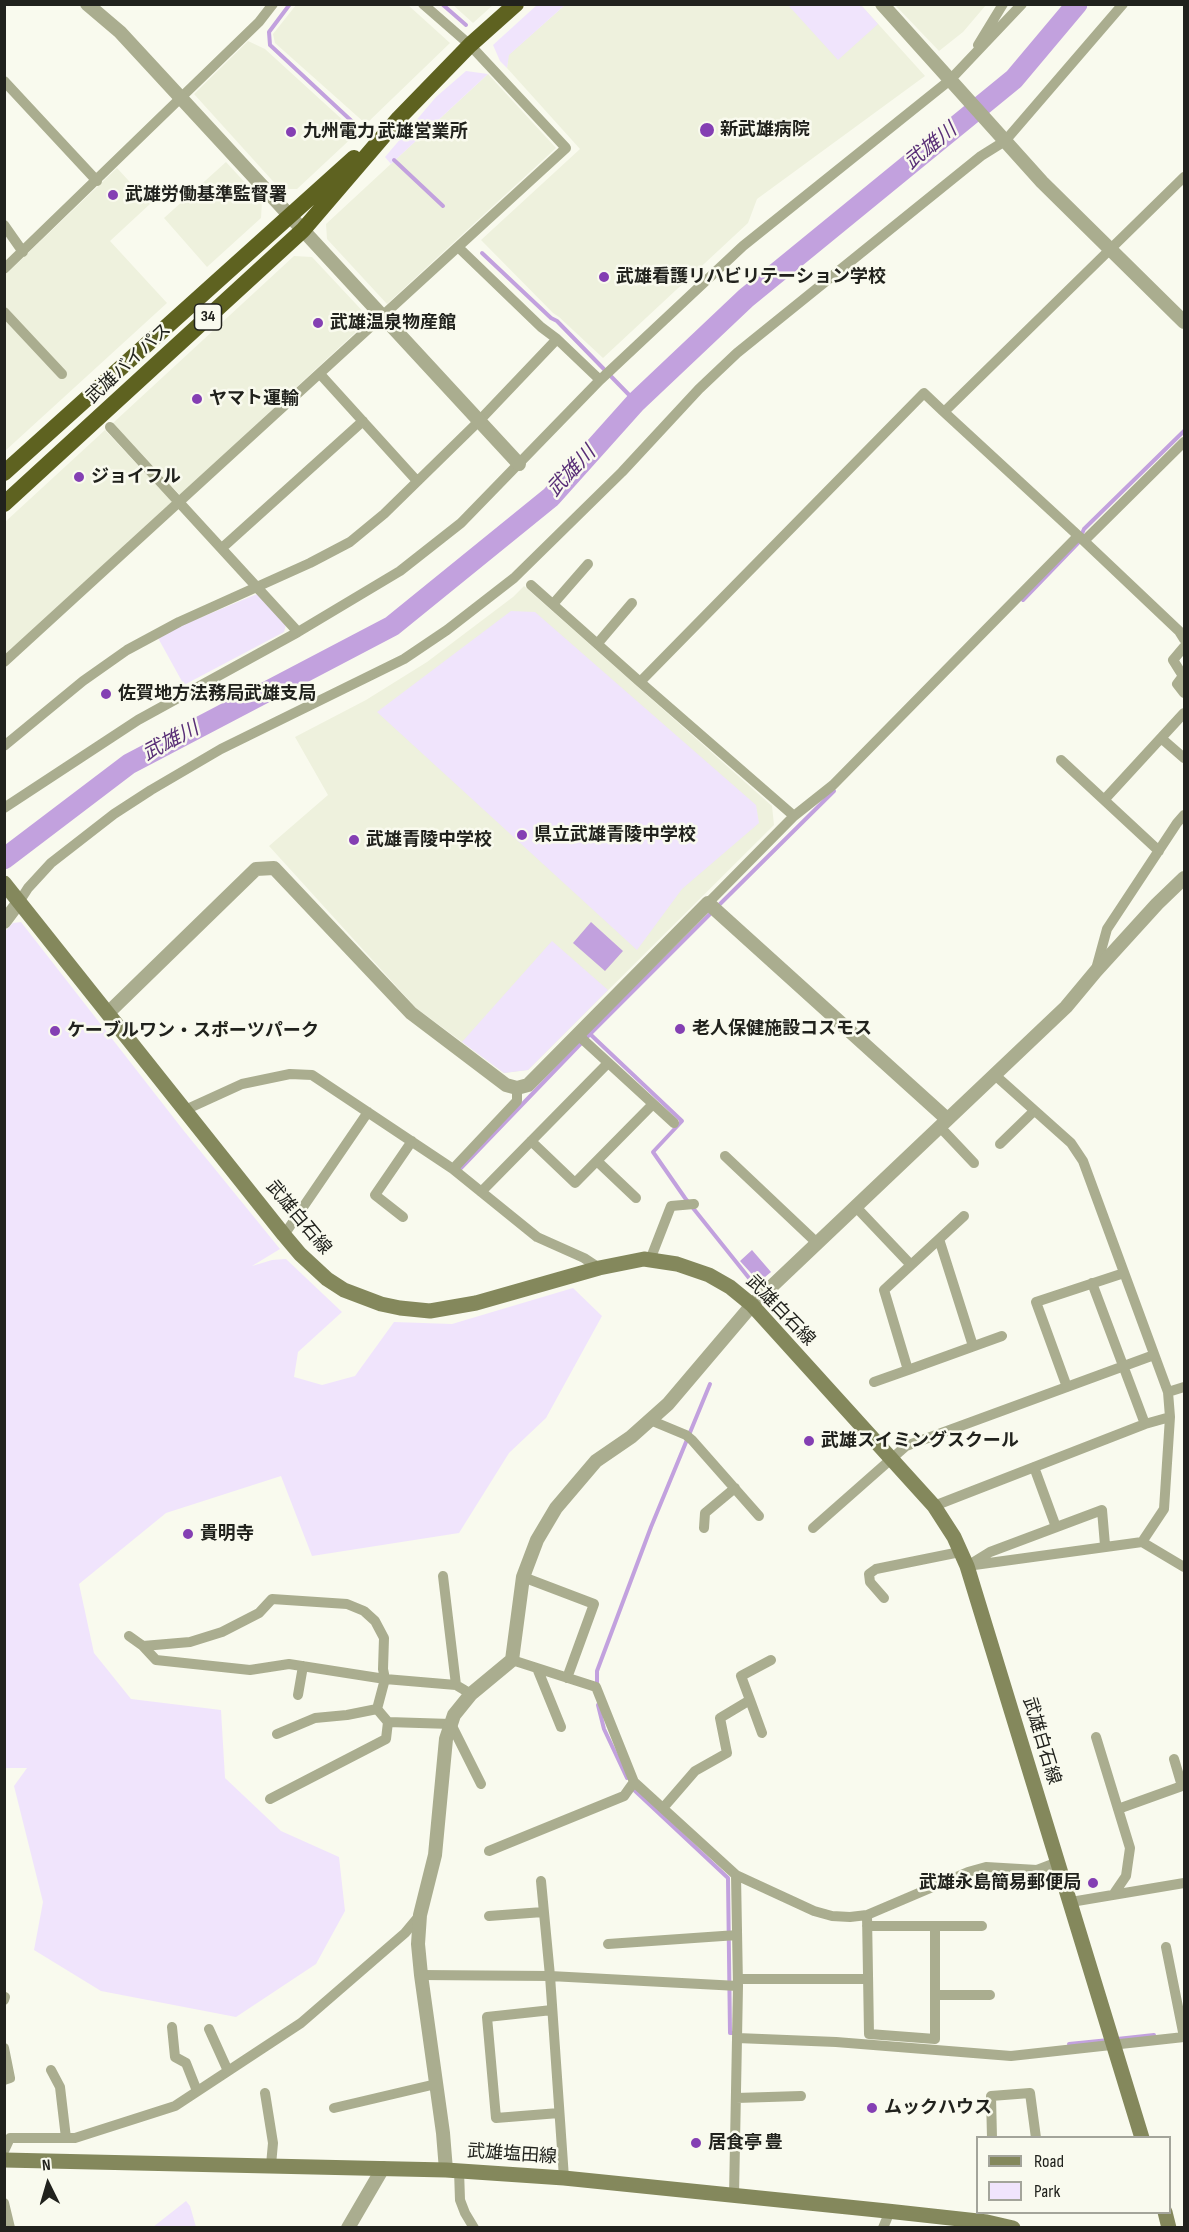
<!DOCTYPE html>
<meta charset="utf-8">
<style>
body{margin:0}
#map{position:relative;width:1189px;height:2232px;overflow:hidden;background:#f9faee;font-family:"Sofia Sans Condensed",sans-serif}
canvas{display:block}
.frame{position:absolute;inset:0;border:6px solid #21221d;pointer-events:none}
.legend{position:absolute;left:976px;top:2136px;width:195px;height:78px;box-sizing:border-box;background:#f9faee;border:2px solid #a3a49a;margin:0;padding:8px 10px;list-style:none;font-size:18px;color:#21221d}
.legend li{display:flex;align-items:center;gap:12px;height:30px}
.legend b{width:30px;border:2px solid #a3a49a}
.north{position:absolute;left:18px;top:2154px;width:60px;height:60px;-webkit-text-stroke:4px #f9faee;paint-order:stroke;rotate:355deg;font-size:16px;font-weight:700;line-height:24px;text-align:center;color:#21221d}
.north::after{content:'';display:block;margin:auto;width:21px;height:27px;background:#21221d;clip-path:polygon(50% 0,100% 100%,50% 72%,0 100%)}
</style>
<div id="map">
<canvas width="1189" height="2232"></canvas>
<div class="frame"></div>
<ul class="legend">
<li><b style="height:8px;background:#84885c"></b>Road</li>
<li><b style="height:16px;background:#f0e4fc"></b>Park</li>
</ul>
<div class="north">N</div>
</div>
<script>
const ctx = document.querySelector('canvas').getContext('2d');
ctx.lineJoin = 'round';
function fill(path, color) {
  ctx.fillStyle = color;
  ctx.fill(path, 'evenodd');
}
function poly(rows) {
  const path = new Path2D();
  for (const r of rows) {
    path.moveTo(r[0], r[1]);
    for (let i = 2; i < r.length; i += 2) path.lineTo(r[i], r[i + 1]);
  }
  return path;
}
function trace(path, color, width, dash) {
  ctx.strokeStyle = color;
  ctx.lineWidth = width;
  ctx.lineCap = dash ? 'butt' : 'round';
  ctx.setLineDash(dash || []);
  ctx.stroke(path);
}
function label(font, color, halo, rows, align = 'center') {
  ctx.font = font + ' "Sofia Sans Condensed","Noto Sans JP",sans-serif';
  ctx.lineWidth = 5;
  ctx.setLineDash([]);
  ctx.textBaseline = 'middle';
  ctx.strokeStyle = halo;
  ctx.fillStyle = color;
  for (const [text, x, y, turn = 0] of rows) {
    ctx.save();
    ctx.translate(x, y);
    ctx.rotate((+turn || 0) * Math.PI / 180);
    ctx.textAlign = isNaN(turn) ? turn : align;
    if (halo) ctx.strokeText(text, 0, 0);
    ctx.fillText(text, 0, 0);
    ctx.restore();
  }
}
fill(poly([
 [408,5,450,43,366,124,275,43,273,34,296,5],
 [453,5,493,5,473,23],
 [565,5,861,5,925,76,757,199,748,223,603,358,559,317,553,313,481,240,580,149,507,68,508,55],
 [895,5,986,5,963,32,939,51],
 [248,41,265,49,357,133,297,189,280,189,194,94],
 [488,74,556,148,387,304,327,239,326,224],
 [226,162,262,201,261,218,207,267,164,218],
 [117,168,150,204,110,241,167,303,5,451,5,275],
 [294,256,312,257,370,319,180,495,113,423],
 [105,430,172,502,5,655,5,522],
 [524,586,772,806,774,825,528,1070,504,1073,416,1008,269,846,328,795,295,737,366,700,427,662,513,597]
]), '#eef1dd');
fill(poly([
 [538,4,565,5,509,55,507,68,500,61,493,45],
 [788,5,861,5,878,24,838,60],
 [466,71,488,74,391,164,385,157,436,97],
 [257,594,286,625,284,632,184,685,158,638,185,624],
 [511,611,535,612,756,805,759,823,682,889,637,950,377,712],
 [21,922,184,1131,280,1249,252,1266,272,1260,286,1259,342,1312,298,1352,294,1377,322,1385,355,1376,394,1322,452,1324,573,1288,602,1316,546,1418,509,1453,459,1533,312,1556,281,1476,166,1513,79,1584,94,1653,131,1699,221,1710,225,1778,281,1831,339,1857,345,1911,316,1964,236,2017,101,1991,34,1950,43,1902,14,1786,27,1768,4,1768,4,932,13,923],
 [552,941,608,990,528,1070,504,1073,462,1042],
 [186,2201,190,2206,196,2227,153,2227]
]), '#f0e4fc');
fill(poly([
 [591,922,623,951,605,971,573,943],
 [752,1250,771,1272,759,1282,740,1261]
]), '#c2a1de');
trace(poly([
 [290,4,269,32,270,45,358,127],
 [442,4,466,25],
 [394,160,443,206],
 [482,253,551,318,557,321,636,402],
 [1023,600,1078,543,1084,529,1184,431],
 [720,904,834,791],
 [590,1034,682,1121,653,1152,685,1198,753,1283],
 [460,1169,590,1034,710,914],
 [597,1685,597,1671,651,1527,710,1384],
 [598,1705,604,1729,627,1778],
 [632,1788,728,1878,730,2033,736,2033],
 [1117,2039,1154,2035],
 [1069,2044,1109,2040]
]), '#c2a1de', 4);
trace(poly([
 [4,859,129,764,392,626,551,497,636,402,746,298,1014,79,1077,4]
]), '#c2a1de', 21);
trace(poly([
 [978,45,1003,4],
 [4,81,97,181],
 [4,225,23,252],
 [4,269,259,22,273,4],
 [4,312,62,374],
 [557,339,600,380],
 [320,374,417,481],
 [944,412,1084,541,1179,631,1184,639],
 [110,427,298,632],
 [1084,541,1184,442],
 [222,548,363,421],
 [531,585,640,682],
 [554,603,588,564],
 [598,643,632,603],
 [1184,647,1173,660,1183,676,1177,684,1184,693],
 [4,662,566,148,470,45,423,4],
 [1161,738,1184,713],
 [4,746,83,681,127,650,179,622,310,563,350,542,384,514,478,422,557,339,541,327,458,247],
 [1061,760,1159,851],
 [1104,800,1161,738,1184,758],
 [4,808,138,720,298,632,400,571,461,523,600,380,743,246,950,80,1022,4],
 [794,816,640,682,924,393,944,412,1184,177],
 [19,902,28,888,51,863,114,814,151,790,221,749,404,659,447,630,514,578,622,472,699,389,737,353,981,156,1005,141,1123,4],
 [708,903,794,816,833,785,1078,536],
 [1096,969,1107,929,1177,823,1184,815],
 [578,1035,674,1123],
 [996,1076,1071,1143,1083,1161,1168,1392,1170,1417,1164,1509,1142,1542],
 [185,1110,242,1084,290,1074,312,1075,453,1169,537,1237,584,1258,599,1268],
 [939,1126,974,1163],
 [531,1141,575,1183,653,1104],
 [1000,1144,1034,1111],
 [725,1156,817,1243],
 [597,1161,636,1198],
 [453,1169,517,1101,517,1088],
 [481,1192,608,1063],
 [855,1206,911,1265],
 [403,1217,375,1195,412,1141],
 [284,1235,368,1112],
 [939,1239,973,1346],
 [650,1260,671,1206,694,1204],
 [1092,1283,1145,1424],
 [908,1370,1002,1336],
 [874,1382,908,1370,884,1290,964,1216],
 [1067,1387,1036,1302,1124,1273],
 [1168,1392,1184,1387],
 [650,1420,686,1435,692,1440,759,1516],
 [1034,1467,1056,1527],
 [934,1506,1145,1424,1170,1417],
 [704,1528,705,1513,735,1488],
 [813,1528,906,1446,1154,1355],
 [969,1565,990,1552,1102,1510,1105,1545],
 [967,1566,1142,1542,1184,1567],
 [443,1576,456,1685],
 [523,1577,594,1604,567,1678],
 [884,1598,870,1582,869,1574,876,1569,960,1552],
 [129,1636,143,1646,156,1660,250,1670,289,1664,385,1679,456,1685,471,1694],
 [143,1646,190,1642,222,1632,259,1613,272,1599,347,1604,364,1611,375,1621,384,1638,383,1669,385,1679,377,1709,388,1722],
 [512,1660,596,1687,634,1782,736,1875,814,1911,832,1916,850,1917,867,1915,968,1872,986,1867,1037,1870,1058,1862],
 [537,1668,561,1727],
 [298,1695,303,1666],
 [750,1700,762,1733],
 [277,1734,315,1718,347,1715,377,1709],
 [1096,1737,1130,1848,1126,1876,1113,1895],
 [270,1799,386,1739,388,1722,451,1724,481,1784],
 [663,1808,695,1771,727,1753,720,1718,750,1700,741,1676,771,1660],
 [1118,1809,1182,1786,1174,1759],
 [489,1851,624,1796,634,1782],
 [736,1875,738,1986],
 [541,1881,550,1976,564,2178],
 [1071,1902,1184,1883],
 [867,1915,869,2034,935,2039,935,1926],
 [489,1916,543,1912],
 [867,1926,982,1926],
 [608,1944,737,1935],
 [1166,1947,1184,2037],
 [421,1975,550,1976,738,1986,734,2196],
 [738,1979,868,1979],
 [935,1995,990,1995],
 [4,2000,5,1997],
 [552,2010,487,2017,496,2118,559,2113],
 [172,2027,175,2057,186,2063,197,2091],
 [209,2029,228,2071],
 [737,2038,836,2042,1011,2056,1184,2037],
 [4,2048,10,2078,4,2080],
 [51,2070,60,2087,66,2138],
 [265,2093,273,2143,271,2165],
 [736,2098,801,2096],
 [334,2108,436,2084],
 [992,2138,991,2096,1030,2093,1036,2138],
 [4,2151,10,2138,75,2138,175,2106,301,2023,405,1933,420,1915],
 [459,2170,460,2200,465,2213,474,2228],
 [4,2203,10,2228],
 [883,2228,890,2211]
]), '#aaad8f', 10);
trace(poly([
 [87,4,120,32,519,464],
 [882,4,1042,182,1184,322],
 [4,922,19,902],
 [108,1013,256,869,274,868,411,1013,506,1085,517,1088,528,1085,708,903,947,1119],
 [446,2170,443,2133,421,1975,418,1944,420,1915,435,1855,446,1739,454,1715,471,1694,512,1660,523,1577,537,1540,556,1508,596,1461,631,1437,668,1404,752,1305,1066,1007,1096,971,1157,904,1184,878],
 [348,2228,383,2168]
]), '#aaad8f', 14);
trace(poly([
 [4,883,284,1235,300,1254,327,1279,344,1290,381,1304,400,1308,430,1311,476,1303,599,1268,644,1259,677,1264,709,1275,730,1287,752,1305,934,1506,954,1537,967,1566,1142,2138],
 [4,2160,446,2170,564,2178,887,2211,987,2222,1013,2228],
 [1165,2212,1169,2228]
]), '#84885c', 15);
trace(poly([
 [4,473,354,158],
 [4,504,303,230,399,118,470,45,516,4]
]), '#5e6220', 16);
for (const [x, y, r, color] of [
 [707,130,8,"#843fb3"],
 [291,132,6,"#843fb3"],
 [113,195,6,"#843fb3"],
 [604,277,6,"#843fb3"],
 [318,323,6,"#843fb3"],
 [197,399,6,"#843fb3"],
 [79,477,6,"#843fb3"],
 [106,694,6,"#843fb3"],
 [522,835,6,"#843fb3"],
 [354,840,6,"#843fb3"],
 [680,1029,6,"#843fb3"],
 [55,1031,6,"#843fb3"],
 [809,1441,6,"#843fb3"],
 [188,1534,6,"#843fb3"],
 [1093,1883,6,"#843fb3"],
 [872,2108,6,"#843fb3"],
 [696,2143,6,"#843fb3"]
]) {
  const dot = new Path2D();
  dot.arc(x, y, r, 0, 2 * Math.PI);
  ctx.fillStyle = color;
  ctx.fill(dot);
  trace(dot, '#f9faee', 2);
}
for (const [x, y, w] of [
 [208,317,27]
]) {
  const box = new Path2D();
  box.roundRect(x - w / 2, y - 13, w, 26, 4.5);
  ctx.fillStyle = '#f9faee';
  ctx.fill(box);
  trace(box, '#21221d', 1.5);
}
label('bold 16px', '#21221d', null, [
 ["34",208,317]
]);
label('bold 18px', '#21221d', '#f9faee', [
 ["新武雄病院",720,130],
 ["九州電力 武雄営業所",303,132],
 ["武雄労働基準監督署",125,195],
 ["武雄看護リハビリテーション学校",616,277],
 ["武雄温泉物産館",330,323],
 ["ヤマト運輸",209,399],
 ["ジョイフル",91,477],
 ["佐賀地方法務局武雄支局",118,694],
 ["県立武雄青陵中学校",534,835],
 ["武雄青陵中学校",366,840],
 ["老人保健施設コスモス",692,1029],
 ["ケーブルワン・スポーツパーク",67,1031],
 ["武雄スイミングスクール",821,1441],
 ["貴明寺",200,1534],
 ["武雄永島簡易郵便局",1081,1883,"right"],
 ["ムックハウス",884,2108],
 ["居食亭 豊",708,2143]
], 'left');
label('18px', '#21221d', '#f9faee', [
 ["武雄バイパス",129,364,-43],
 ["武雄白石線",298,1218,50],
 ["武雄白石線",780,1311,46],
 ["武雄白石線",1041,1741,73],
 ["武雄塩田線",512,2155,4]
]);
label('italic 20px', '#592f77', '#f9faee', [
 ["武雄川",931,147,-39],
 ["武雄川",572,472,-47],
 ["武雄川",171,742,-28]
]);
</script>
